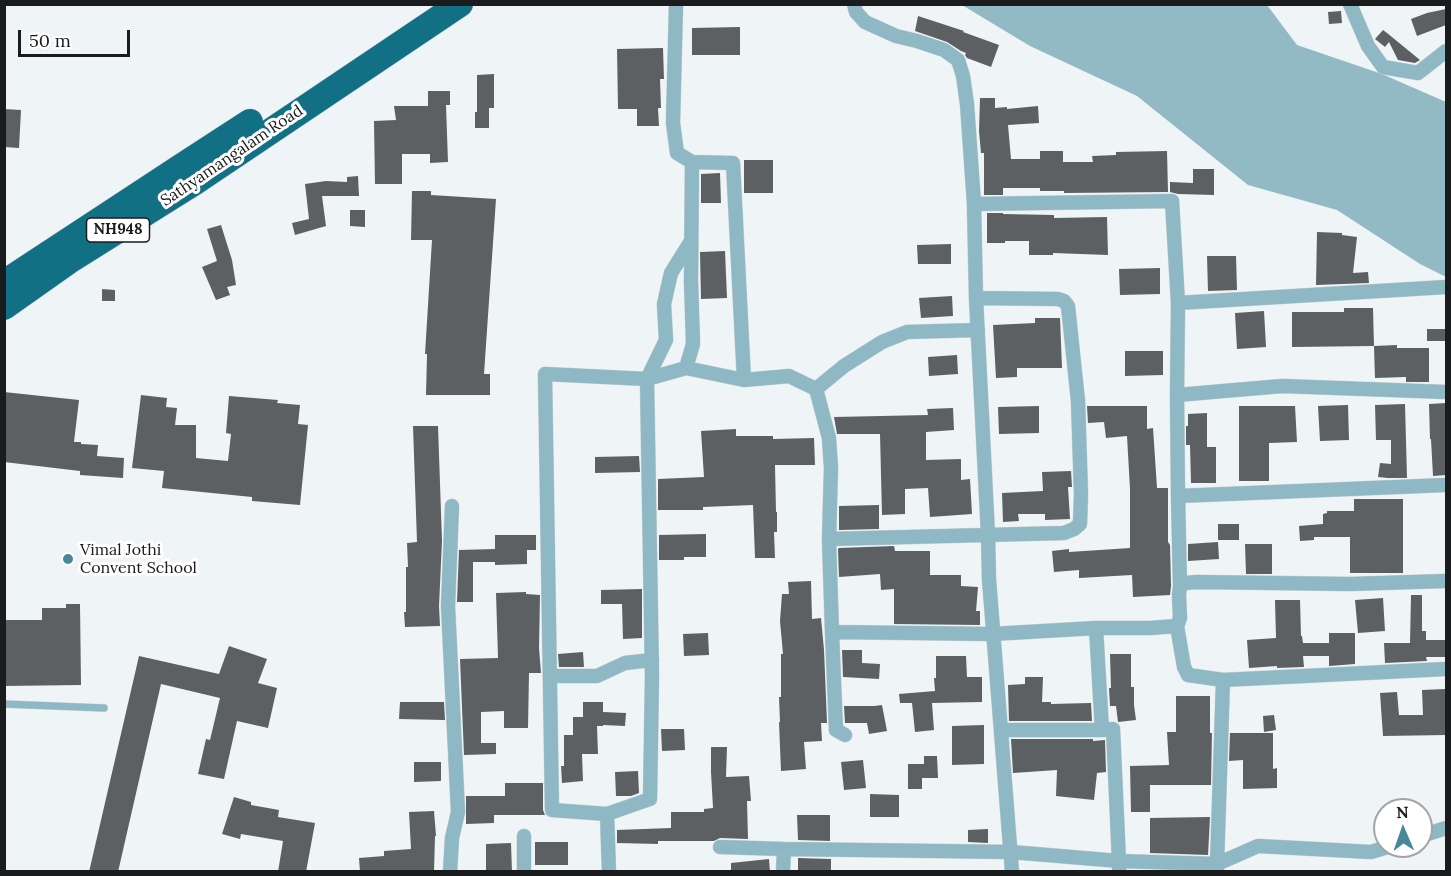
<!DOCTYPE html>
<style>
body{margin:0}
#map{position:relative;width:1451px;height:876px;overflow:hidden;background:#eff4f6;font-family:Lora,serif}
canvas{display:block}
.frame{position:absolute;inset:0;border:6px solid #191b1c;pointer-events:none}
.north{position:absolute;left:1373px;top:798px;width:60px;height:60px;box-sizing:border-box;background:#fff;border:2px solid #a3a4a4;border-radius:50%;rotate:358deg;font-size:16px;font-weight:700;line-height:24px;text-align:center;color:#191b1c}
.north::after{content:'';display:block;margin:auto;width:21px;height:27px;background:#47899b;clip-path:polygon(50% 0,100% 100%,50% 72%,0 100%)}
.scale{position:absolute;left:18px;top:30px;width:112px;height:27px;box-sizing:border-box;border:3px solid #191b1c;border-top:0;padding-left:8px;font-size:18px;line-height:21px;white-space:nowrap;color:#191b1c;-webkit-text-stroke:4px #fff;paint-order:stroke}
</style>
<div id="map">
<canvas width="1451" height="876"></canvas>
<div class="frame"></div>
<div class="north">N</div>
<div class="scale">50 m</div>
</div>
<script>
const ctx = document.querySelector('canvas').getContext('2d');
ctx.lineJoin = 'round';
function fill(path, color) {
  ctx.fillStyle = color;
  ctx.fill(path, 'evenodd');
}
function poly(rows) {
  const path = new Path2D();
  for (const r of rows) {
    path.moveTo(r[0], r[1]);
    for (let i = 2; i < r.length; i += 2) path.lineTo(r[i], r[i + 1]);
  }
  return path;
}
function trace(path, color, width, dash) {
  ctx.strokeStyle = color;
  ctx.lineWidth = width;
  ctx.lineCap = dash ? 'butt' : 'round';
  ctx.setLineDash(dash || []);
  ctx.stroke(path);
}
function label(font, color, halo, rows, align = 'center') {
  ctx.font = font + ' Lora,serif';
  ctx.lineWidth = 6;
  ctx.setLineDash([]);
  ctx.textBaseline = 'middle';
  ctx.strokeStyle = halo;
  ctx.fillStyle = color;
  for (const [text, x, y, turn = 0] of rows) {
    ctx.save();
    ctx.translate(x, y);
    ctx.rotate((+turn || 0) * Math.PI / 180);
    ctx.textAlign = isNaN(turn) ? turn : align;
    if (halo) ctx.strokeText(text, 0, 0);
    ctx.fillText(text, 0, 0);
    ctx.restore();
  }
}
fill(poly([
 [962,5,1267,5,1297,45,1382,74,1446,102,1446,277,1420,264,1337,210,1248,185,1137,96,1030,46]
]), '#91bac5');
fill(poly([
 [1446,9,1446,25,1417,36,1411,19,1427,13],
 [1341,11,1342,23,1329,24,1328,12],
 [918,16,964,31,963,32,999,45,991,67,967,58,965,55,966,53,961,51,947,42,915,31],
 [740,27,740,55,692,55,692,28],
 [1383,30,1387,33,1420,60,1415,63,1398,60,1389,42,1385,47,1375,39],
 [663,48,664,79,660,79,661,108,658,108,659,126,637,126,637,109,618,109,617,49],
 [494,74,494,108,489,108,489,128,475,128,475,112,477,112,477,75],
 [428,91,450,91,450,105,446,105,448,162,430,163,430,154,402,154,402,184,375,184,374,121,396,120,394,106,428,106],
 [980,98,995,98,995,108,1007,107,1007,109,1038,106,1039,123,1008,125,1011,159,1040,159,1040,151,1063,151,1063,162,1093,162,1092,156,1116,155,1116,152,1167,151,1168,192,1064,193,1064,191,1040,191,1040,188,1003,188,1003,195,984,195,984,153,981,153,979,131],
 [4,109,21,110,19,148,4,147],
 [744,160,773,160,773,193,744,193],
 [1193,169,1214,169,1214,195,1178,194,1170,192,1170,182,1193,183],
 [720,173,721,203,701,203,701,174],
 [358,176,359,196,322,196,326,226,295,235,292,223,309,219,305,184,326,181,347,182,347,177],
 [412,191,431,191,431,195,496,199,484,374,490,374,490,395,426,395,427,354,425,354,432,240,411,240],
 [350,210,365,210,365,227,350,226],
 [987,213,1003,213,1003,214,1054,215,1054,218,1107,217,1108,255,1053,253,1053,255,1029,255,1029,241,1005,241,1005,243,987,243],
 [221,225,232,260,236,285,227,287,230,295,216,300,202,267,217,261,207,229],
 [1317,232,1342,233,1342,235,1357,237,1353,273,1368,272,1369,283,1316,285],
 [951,244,951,264,918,264,917,245],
 [725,251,727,298,701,299,700,252],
 [1207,256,1236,256,1237,290,1208,291],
 [1160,268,1160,294,1120,295,1119,269],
 [102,289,115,290,115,301,102,301],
 [952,296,953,316,921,318,919,298],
 [1344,308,1373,308,1374,346,1292,347,1292,312,1344,312],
 [1264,311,1266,347,1237,349,1235,313],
 [1035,318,1060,318,1062,368,1017,368,1017,377,996,378,993,325,1035,323],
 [1427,329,1446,329,1446,341,1427,341],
 [1397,345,1397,348,1429,348,1429,382,1406,382,1406,377,1375,378,1374,346],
 [1125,351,1163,351,1163,375,1125,376],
 [957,355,958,374,929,376,928,357],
 [4,392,79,400,74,442,81,442,81,444,98,445,97,456,124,458,123,478,80,475,80,471,4,462],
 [141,395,167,398,166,407,177,408,175,425,196,425,196,458,228,461,231,434,226,433,229,396,278,400,277,403,300,405,298,424,308,425,300,505,252,501,252,497,162,488,164,471,132,468],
 [1446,403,1446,475,1433,476,1431,439,1430,439,1429,404],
 [1405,404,1407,478,1388,478,1378,477,1380,463,1391,464,1391,440,1376,440,1375,405],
 [1348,405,1349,440,1320,441,1318,406],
 [1039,406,1039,433,999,434,998,407],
 [1087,406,1147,406,1147,429,1153,428,1157,488,1168,488,1168,542,1170,545,1171,586,1170,595,1133,597,1132,575,1079,578,1079,570,1054,572,1052,551,1069,549,1069,552,1130,548,1130,489,1127,436,1106,438,1104,422,1088,423],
 [1239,406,1295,406,1297,442,1269,443,1269,481,1239,481],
 [953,408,954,430,926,432,926,460,961,459,961,480,970,479,972,514,930,517,928,488,905,489,905,514,882,515,880,434,837,434,834,417,928,415,927,409],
 [1207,413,1207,447,1216,447,1216,483,1191,483,1190,445,1186,445,1186,426,1188,426,1188,414],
 [413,426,438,426,442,541,439,606,440,626,405,627,404,612,406,612,406,567,408,567,407,543,417,542],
 [736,429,736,436,773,436,773,439,814,438,815,465,775,465,776,512,777,512,777,532,774,532,775,558,755,558,753,505,703,507,703,510,658,510,658,479,704,477,701,431],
 [639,456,640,472,595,473,595,457],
 [1071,471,1072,487,1068,487,1070,519,1045,520,1045,514,1018,514,1019,521,1003,522,1002,493,1043,491,1042,472],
 [1354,499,1403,499,1403,573,1350,573,1350,537,1314,537,1314,540,1300,541,1299,526,1323,524,1323,514,1327,513,1327,511,1354,511],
 [879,505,879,529,839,530,839,506],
 [1218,524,1239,524,1239,540,1218,540],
 [706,534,706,557,684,557,684,560,659,560,659,535],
 [495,535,536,535,536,550,527,550,527,564,495,565,495,562,473,562,473,602,457,602,459,550,495,549],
 [1218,542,1219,559,1188,561,1188,544],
 [1245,544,1272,544,1272,574,1246,574],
 [894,546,895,551,930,551,930,575,961,575,961,586,978,587,976,611,980,611,980,625,894,624,894,589,881,590,880,574,839,577,838,549,839,548],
 [811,581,812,619,821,618,824,650,827,723,821,723,822,741,804,742,806,769,781,771,779,722,780,722,779,697,781,697,781,654,783,654,780,621,782,594,789,594,788,582],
 [642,589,642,638,623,639,622,604,601,604,601,590],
 [526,592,526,594,540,595,539,648,541,673,529,673,528,728,504,728,504,711,481,712,481,743,496,743,496,754,464,755,460,659,498,658,496,593],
 [1411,595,1422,595,1422,631,1426,631,1426,640,1446,640,1446,657,1426,657,1427,661,1385,663,1384,643,1410,643],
 [1383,598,1385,631,1358,633,1355,600],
 [1275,600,1300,600,1301,636,1302,636,1303,643,1329,643,1329,633,1355,633,1355,664,1329,666,1329,656,1303,656,1304,667,1277,668,1277,666,1249,668,1247,640,1276,638],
 [66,604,80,604,81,685,4,686,4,620,42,620,42,608,66,608],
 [708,633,709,655,684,656,683,634],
 [229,646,267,659,258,683,277,688,268,728,237,721,224,779,198,774,206,739,210,740,220,698,161,684,118,872,89,872,139,656,219,674],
 [842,650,862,650,862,663,880,664,879,679,843,677],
 [583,652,584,667,559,667,558,654],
 [1110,654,1131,654,1131,687,1134,687,1134,705,1136,720,1118,722,1116,706,1110,706,1109,688,1111,688],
 [936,656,966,656,967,677,982,677,982,702,932,703,934,730,915,732,912,703,900,703,899,694,935,691,934,678,936,678],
 [1025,677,1043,677,1042,702,1051,702,1051,704,1091,703,1092,721,1009,721,1008,685,1025,684],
 [1445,689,1446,735,1383,736,1380,693,1397,692,1399,715,1423,715,1422,690],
 [1176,696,1210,696,1210,733,1212,733,1211,785,1150,785,1150,812,1131,812,1130,766,1169,765,1167,732,1176,732],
 [400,702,444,702,445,720,399,719],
 [583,702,603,702,603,712,626,713,625,726,603,725,603,726,597,726,598,754,582,754,583,781,562,783,561,766,564,766,564,735,573,735,573,717,583,717],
 [882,705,887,731,869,734,867,723,845,723,844,706,874,706],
 [1274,715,1276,730,1264,732,1263,716],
 [984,725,984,764,952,765,952,726],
 [661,729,684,729,685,750,662,751],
 [1230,733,1273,733,1273,769,1277,768,1277,788,1243,789,1243,760,1229,761],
 [1011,739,1093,739,1093,741,1105,740,1106,772,1097,773,1094,800,1056,796,1057,770,1013,773],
 [711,747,727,747,726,777,749,776,751,801,747,801,748,839,720,838,714,841,658,841,658,844,617,843,617,830,671,828,671,812,704,812,704,809,713,808,711,772],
 [924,756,937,756,938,778,922,778,922,789,908,789,908,764,924,764],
 [863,760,866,788,844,790,841,762],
 [414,762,441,762,441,781,414,782],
 [638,771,639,793,631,796,616,796,615,772],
 [505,783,543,783,543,810,545,815,494,815,494,823,466,824,466,796,505,796],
 [870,794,899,795,899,817,870,817],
 [234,797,251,802,251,805,279,810,278,817,315,823,306,872,278,872,283,841,241,834,240,839,222,834],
 [434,811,436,836,435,836,434,872,360,872,359,858,384,856,384,851,411,849,409,812],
 [797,815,830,815,830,841,798,840],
 [1210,817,1208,855,1150,853,1150,818],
 [988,829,988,843,968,842,968,830],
 [535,842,568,842,568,865,535,865],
 [511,843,512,872,486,872,486,844],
 [798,858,831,859,831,872,798,872],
 [769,859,770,872,731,872,731,863]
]), '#5c6062');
const lane = poly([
 [4,704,104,708]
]);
const street = poly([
 [676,4,673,123,677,153,692,162,733,163,744,380],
 [854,4,856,12,865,22,896,36,917,41,944,50,958,60,963,76,967,104,974,204,976,298,988,535,989,579,1012,872],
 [1350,4,1368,46,1383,67,1418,73,1446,51],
 [974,204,1172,201,1178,303,1177,395,1282,386,1446,392],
 [691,241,671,273,664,304,666,340,647,379,652,676,650,799,607,814,552,810,545,374,647,379,686,368,744,380,789,376,816,389,829,438,831,468,829,539,832,632],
 [1178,303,1446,287],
 [686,368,693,344,691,281,692,162],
 [816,389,844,366,882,342,907,332,978,330],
 [1177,395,1178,496],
 [829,539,1064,533,1074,529,1080,524,1081,494,1078,401,1068,306,1064,301,1058,299,976,298],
 [1180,586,1186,583,1196,582,1350,584,1446,581],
 [1177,626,1184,667,1188,675,1223,680,1446,669],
 [1096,628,1150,628,1177,626,1180,618,1179,595,1180,586,1178,496,1446,485],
 [550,676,597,676,625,663,652,660],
 [1223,680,1217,864,1258,846,1371,852,1391,846],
 [1002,730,1102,730],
 [845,735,836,730,832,632,992,634,1096,628,1102,730,1113,729,1119,861,1217,864,1217,872],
 [607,814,609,872],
 [1421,836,1446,828],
 [720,847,784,849],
 [450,872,452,838,458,812,448,606,452,506],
 [524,872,524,836],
 [783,872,784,849,1011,852,1119,861,1119,872]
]);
const highway = poly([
 [4,283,182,166,250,122],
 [4,307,72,259,195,182,460,4]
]);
trace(lane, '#cdd1d3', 8);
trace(street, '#cdd1d3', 15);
trace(highway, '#cdd1d3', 27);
trace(lane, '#8eb8c4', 7);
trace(street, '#8eb8c4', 14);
trace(highway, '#127084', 26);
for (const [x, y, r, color] of [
 [68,559,6,"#47899b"]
]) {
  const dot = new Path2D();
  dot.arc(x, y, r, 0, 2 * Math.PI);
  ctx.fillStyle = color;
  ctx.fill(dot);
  trace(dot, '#fff', 2);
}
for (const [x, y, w] of [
 [118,230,63]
]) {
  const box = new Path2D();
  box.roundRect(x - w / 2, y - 12, w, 24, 4.5);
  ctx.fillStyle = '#fff';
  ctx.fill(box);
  trace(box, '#191b1c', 1.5);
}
label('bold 15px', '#191b1c', null, [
 ["NH948",118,230]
]);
label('16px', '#191b1c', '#fff', [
 ["Sathyamangalam Road",232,156,-34]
]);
label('16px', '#191b1c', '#fff', [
 ["Vimal Jothi",80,550],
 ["Convent School",80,568]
], 'left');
</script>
